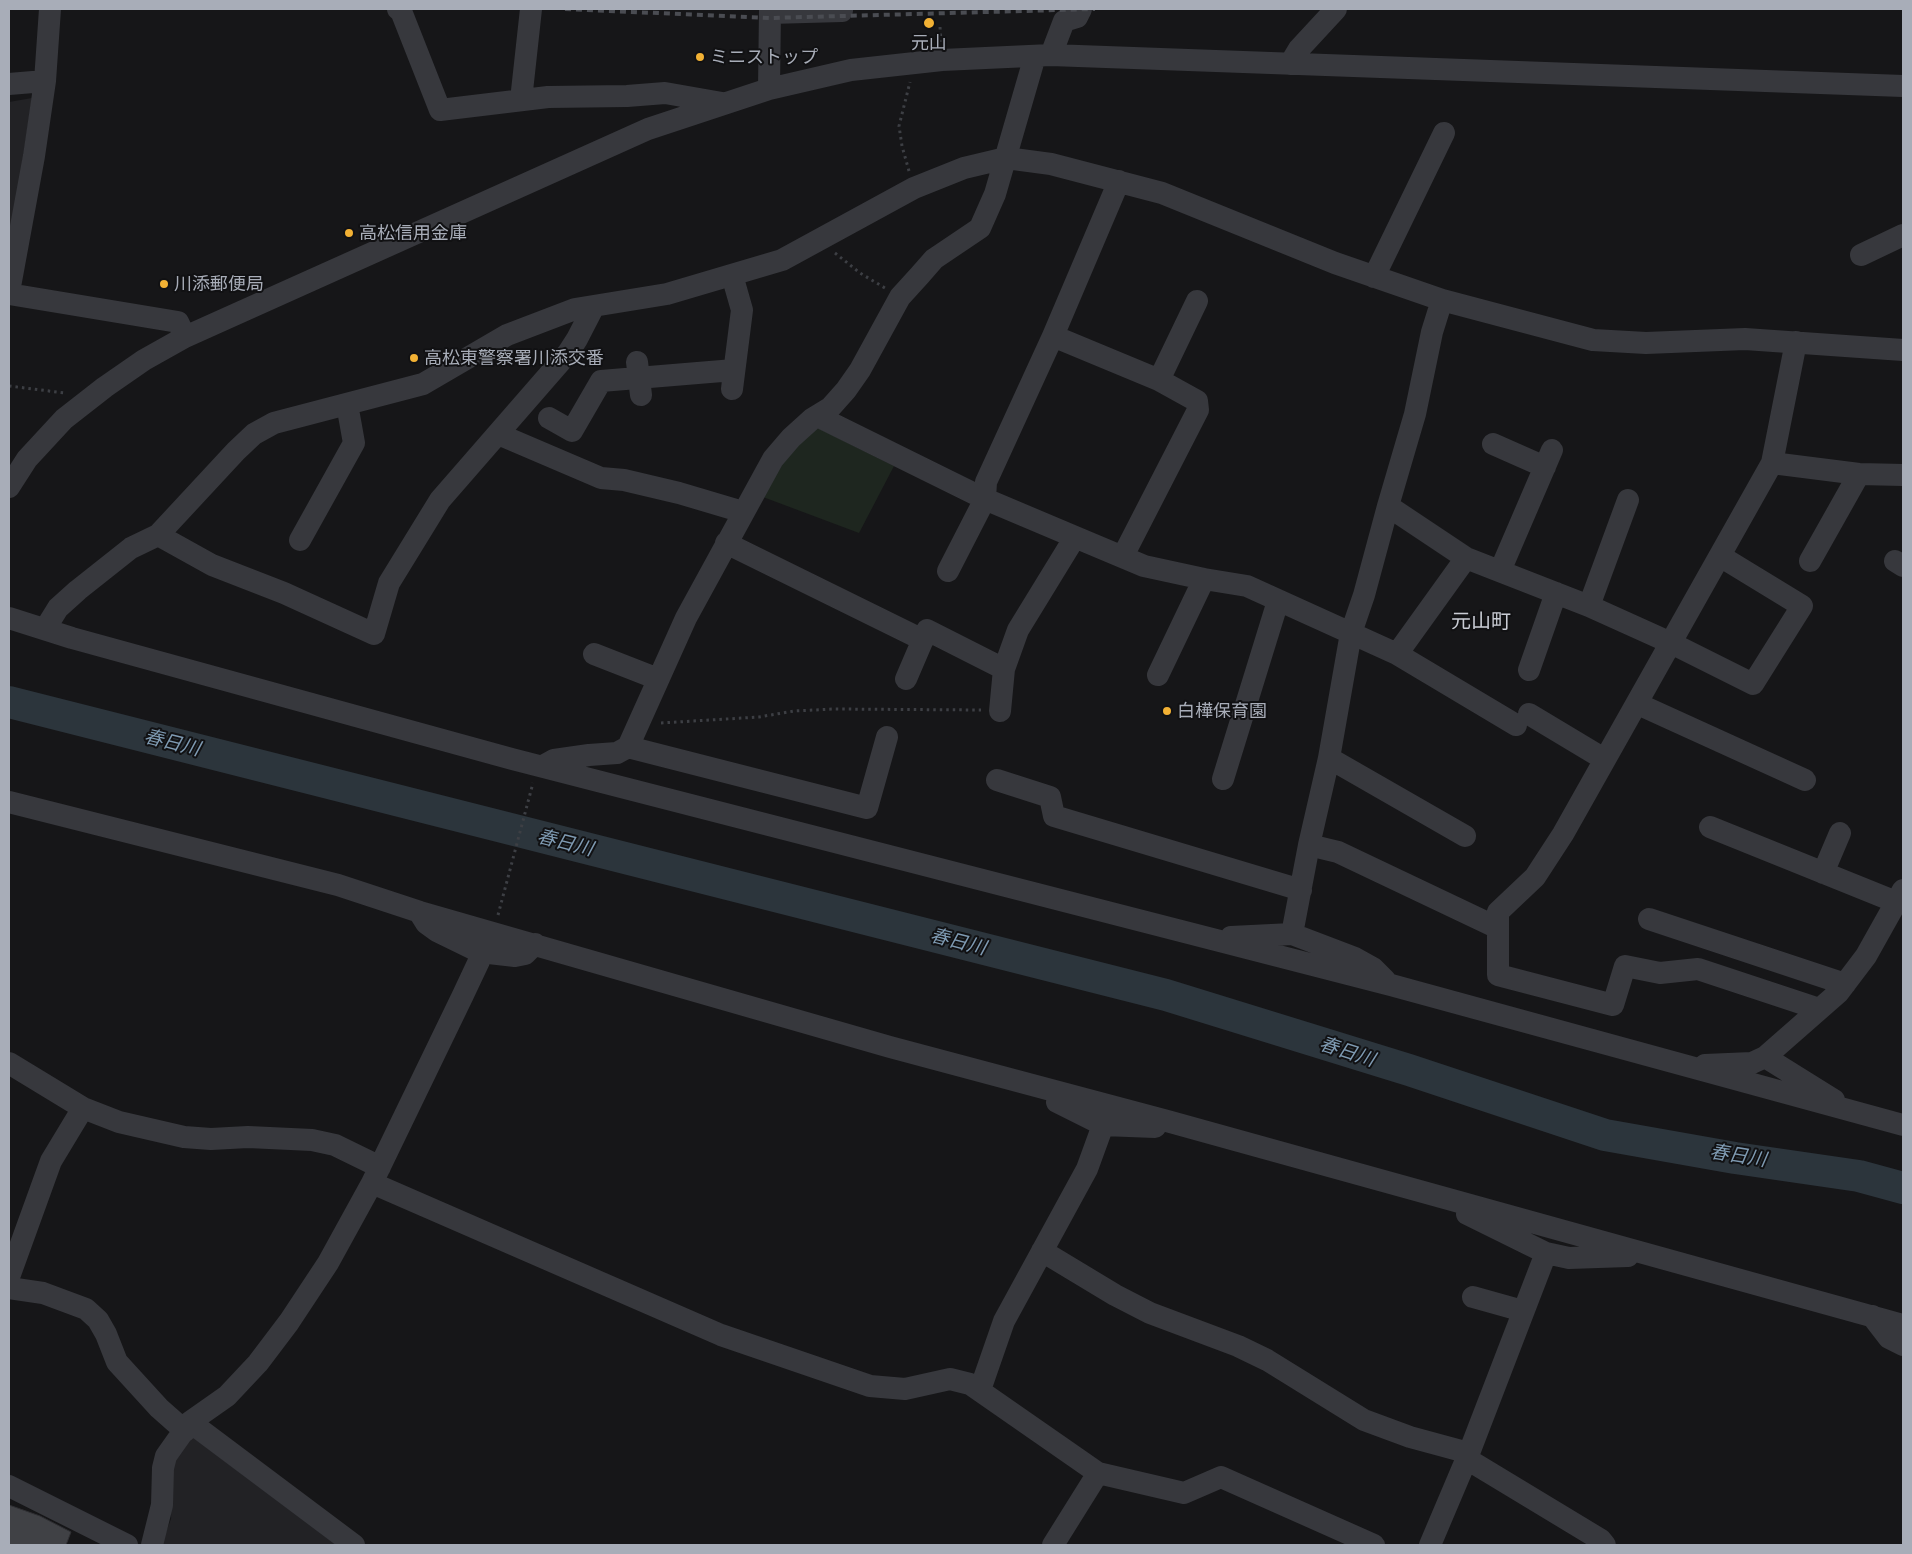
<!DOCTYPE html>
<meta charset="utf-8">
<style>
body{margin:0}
#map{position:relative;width:1912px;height:1554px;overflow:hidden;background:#161618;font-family:"Public Sans",sans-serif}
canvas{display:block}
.frame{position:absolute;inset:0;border:10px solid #a8adb8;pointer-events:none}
</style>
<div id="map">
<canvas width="1912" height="1554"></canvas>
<div class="frame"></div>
</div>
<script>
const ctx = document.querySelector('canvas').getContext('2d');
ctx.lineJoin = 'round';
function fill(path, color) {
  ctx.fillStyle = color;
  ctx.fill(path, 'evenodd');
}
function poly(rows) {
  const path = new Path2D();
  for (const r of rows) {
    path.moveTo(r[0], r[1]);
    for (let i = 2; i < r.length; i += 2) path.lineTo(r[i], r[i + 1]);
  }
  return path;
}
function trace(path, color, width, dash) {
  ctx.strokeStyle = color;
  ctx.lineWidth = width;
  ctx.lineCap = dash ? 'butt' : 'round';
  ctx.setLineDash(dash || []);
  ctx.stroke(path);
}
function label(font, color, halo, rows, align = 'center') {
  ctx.font = font + ' "Public Sans","Noto Sans JP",sans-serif';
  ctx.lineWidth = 4;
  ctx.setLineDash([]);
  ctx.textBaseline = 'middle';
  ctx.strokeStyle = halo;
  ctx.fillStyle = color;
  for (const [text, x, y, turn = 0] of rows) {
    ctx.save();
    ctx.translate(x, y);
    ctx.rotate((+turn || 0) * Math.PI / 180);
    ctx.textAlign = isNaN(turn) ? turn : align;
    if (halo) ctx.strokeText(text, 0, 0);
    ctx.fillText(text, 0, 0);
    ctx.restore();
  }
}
fill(poly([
 [32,98,9,252,9,102],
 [190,1434,342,1545,161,1545,171,1519,172,1471,175,1453]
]), '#222225');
fill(poly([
 [811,429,820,429,894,466,859,533,763,497,775,466]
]), '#1e261f');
trace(poly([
 [9,702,1166,995,1409,1070,1605,1135,1735,1158,1859,1176,1903,1188]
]), '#2c353c', 32);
const building = poly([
 [9,1505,40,1516,71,1532,66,1545,9,1545,9,1505]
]);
fill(building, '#404145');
trace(building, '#303034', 1);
trace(poly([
 [940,27,941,42],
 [909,171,902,146,899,126,910,82],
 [835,253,860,273,885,288],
 [9,386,65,393],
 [661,723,759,717,794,711,834,709,981,710],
 [498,915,533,783]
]), '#3d3f44', 3, [2.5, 4]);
trace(poly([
 [398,9,401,11,440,110,548,97,627,96,665,93,722,103],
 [770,13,842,11,842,9],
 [1051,55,1064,21,1077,17,1081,9],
 [1290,64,1299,49,1336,9],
 [9,84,45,81],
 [769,89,770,9],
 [521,100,531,9],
 [1861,255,1903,235],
 [732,275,742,310,732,389],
 [1374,277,1444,133],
 [9,292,34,156,45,81,50,9],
 [9,294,178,322,185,337],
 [1053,336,1159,380,1197,401,1198,410,1123,556],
 [1796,342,1772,463,1563,834,1535,877,1498,912,1498,975,1613,1005,1625,966,1660,973,1698,969,1819,1009],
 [637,362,641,395],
 [1159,380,1197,301],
 [817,416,985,499,1075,537],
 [549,418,572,431,601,381,734,370],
 [498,434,601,478,624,480,679,493,743,512],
 [1493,444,1545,467],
 [1772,463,1859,474,1903,475],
 [9,487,27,459,64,419,105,387,144,360,185,337,648,129,769,89,851,70,942,60,1051,55,1903,86],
 [1388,506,1466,558,1589,606,1671,643,1753,684,1802,606,1720,556],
 [158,535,212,565,284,593,374,634,389,583,440,500,568,353,577,339,594,306],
 [300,540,354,443,347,404],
 [726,543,923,640],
 [1810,561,1859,474],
 [1895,561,1903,566],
 [948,571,985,499,986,482,1053,336,1119,181],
 [1500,571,1552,450],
 [1589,606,1628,500],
 [9,618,72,638,512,759,1391,985,1903,1125],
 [45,629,58,608,78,590,131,548,158,535,236,451,254,434,274,423,423,384,507,335,575,309,667,294,782,260,914,188,964,168,1006,158,1051,164,1162,193,1335,263,1442,300,1593,340,1646,343,1745,339,1903,350],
 [594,654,658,679],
 [1397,654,1466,558],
 [1529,670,1556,593],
 [1158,675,1204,579,1247,586,1397,654,1516,725],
 [906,679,927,630,1004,669],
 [1638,704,1805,780],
 [1000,711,1004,669,1018,630,1075,537,1144,566,1204,579],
 [1529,714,1604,759],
 [628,747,867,808,887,737],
 [1329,758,1465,836],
 [543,766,554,760,589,755,617,753,628,747,686,618,773,459,791,438,812,419,830,408,846,390,860,370,900,297,920,275,934,259,980,228,995,194,1035,56],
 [1223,779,1278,601],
 [997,780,1050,797,1054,816,1301,890],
 [9,802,338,885,420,912,890,1047,1167,1121,1903,1325],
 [1710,827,1896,902],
 [1309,845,1338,852,1498,928],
 [1823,873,1840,833],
 [421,915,426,923,437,931,480,952,515,956,525,954,535,944],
 [1649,919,1845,984],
 [1231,937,1292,934],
 [1385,980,1373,968,1355,958,1292,934,1309,845,1329,758,1351,633,1364,595,1388,506,1415,414,1432,332,1442,300],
 [1765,1057,1834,1100],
 [9,1063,83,1108,119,1122,184,1137,211,1139,248,1137,312,1140,335,1145,380,1167],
 [1705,1065,1752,1063,1765,1057,1838,993,1866,956,1903,890],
 [1057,1102,1103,1125,1155,1127],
 [372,1183,721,1335,870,1386,905,1389,950,1379,970,1384,1098,1473,1184,1493,1221,1477,1374,1545],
 [1467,1214,1546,1253,1569,1258,1628,1256],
 [1042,1251,1115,1295,1150,1313,1238,1346,1267,1360,1364,1420,1410,1437,1469,1453],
 [9,1277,51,1161,83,1108],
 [9,1288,43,1293,86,1309,98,1320,106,1334,117,1362,159,1408,185,1431],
 [1473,1297,1523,1311],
 [1872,1316,1889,1338,1903,1345],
 [980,1390,1004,1321,1087,1169,1103,1125],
 [190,1422,354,1545],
 [1467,1459,1601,1540,1605,1545],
 [9,1486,127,1545],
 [152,1545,162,1505,163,1468,166,1456,190,1422,227,1396,258,1363,289,1322,328,1263,372,1183,463,995,479,961,480,952],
 [1053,1545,1098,1473],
 [1430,1545,1469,1453,1546,1253]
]), '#37383d', 22);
trace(poly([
 [565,9,770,18,1095,9]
]), '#4a4c52', 4, [6, 5]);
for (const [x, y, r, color] of [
 [929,23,6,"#f2b134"],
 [700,57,5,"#f2b134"],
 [349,233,5,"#f2b134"],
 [164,284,5,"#f2b134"],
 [414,358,5,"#f2b134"],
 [1167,711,5,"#f2b134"]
]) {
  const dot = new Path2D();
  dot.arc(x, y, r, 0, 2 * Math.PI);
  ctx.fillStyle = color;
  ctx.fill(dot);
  trace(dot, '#111113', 2);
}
label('18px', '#a8adb8', '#111113', [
 ["元山",929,43,"center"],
 ["ミニストップ",710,57],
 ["高松信用金庫",359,233],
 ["川添郵便局",174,284],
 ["高松東警察署川添交番",424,358],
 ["白樺保育園",1177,711]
], 'left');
label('italic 19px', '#7f9bb3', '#111113', [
 ["春日川",172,743,14],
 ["春日川",565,843,14],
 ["春日川",958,942,14],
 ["春日川",1347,1052,18],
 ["春日川",1738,1156,9]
]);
label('20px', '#c9ccd4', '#111113', [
 ["元山町",1481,622]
]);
</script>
